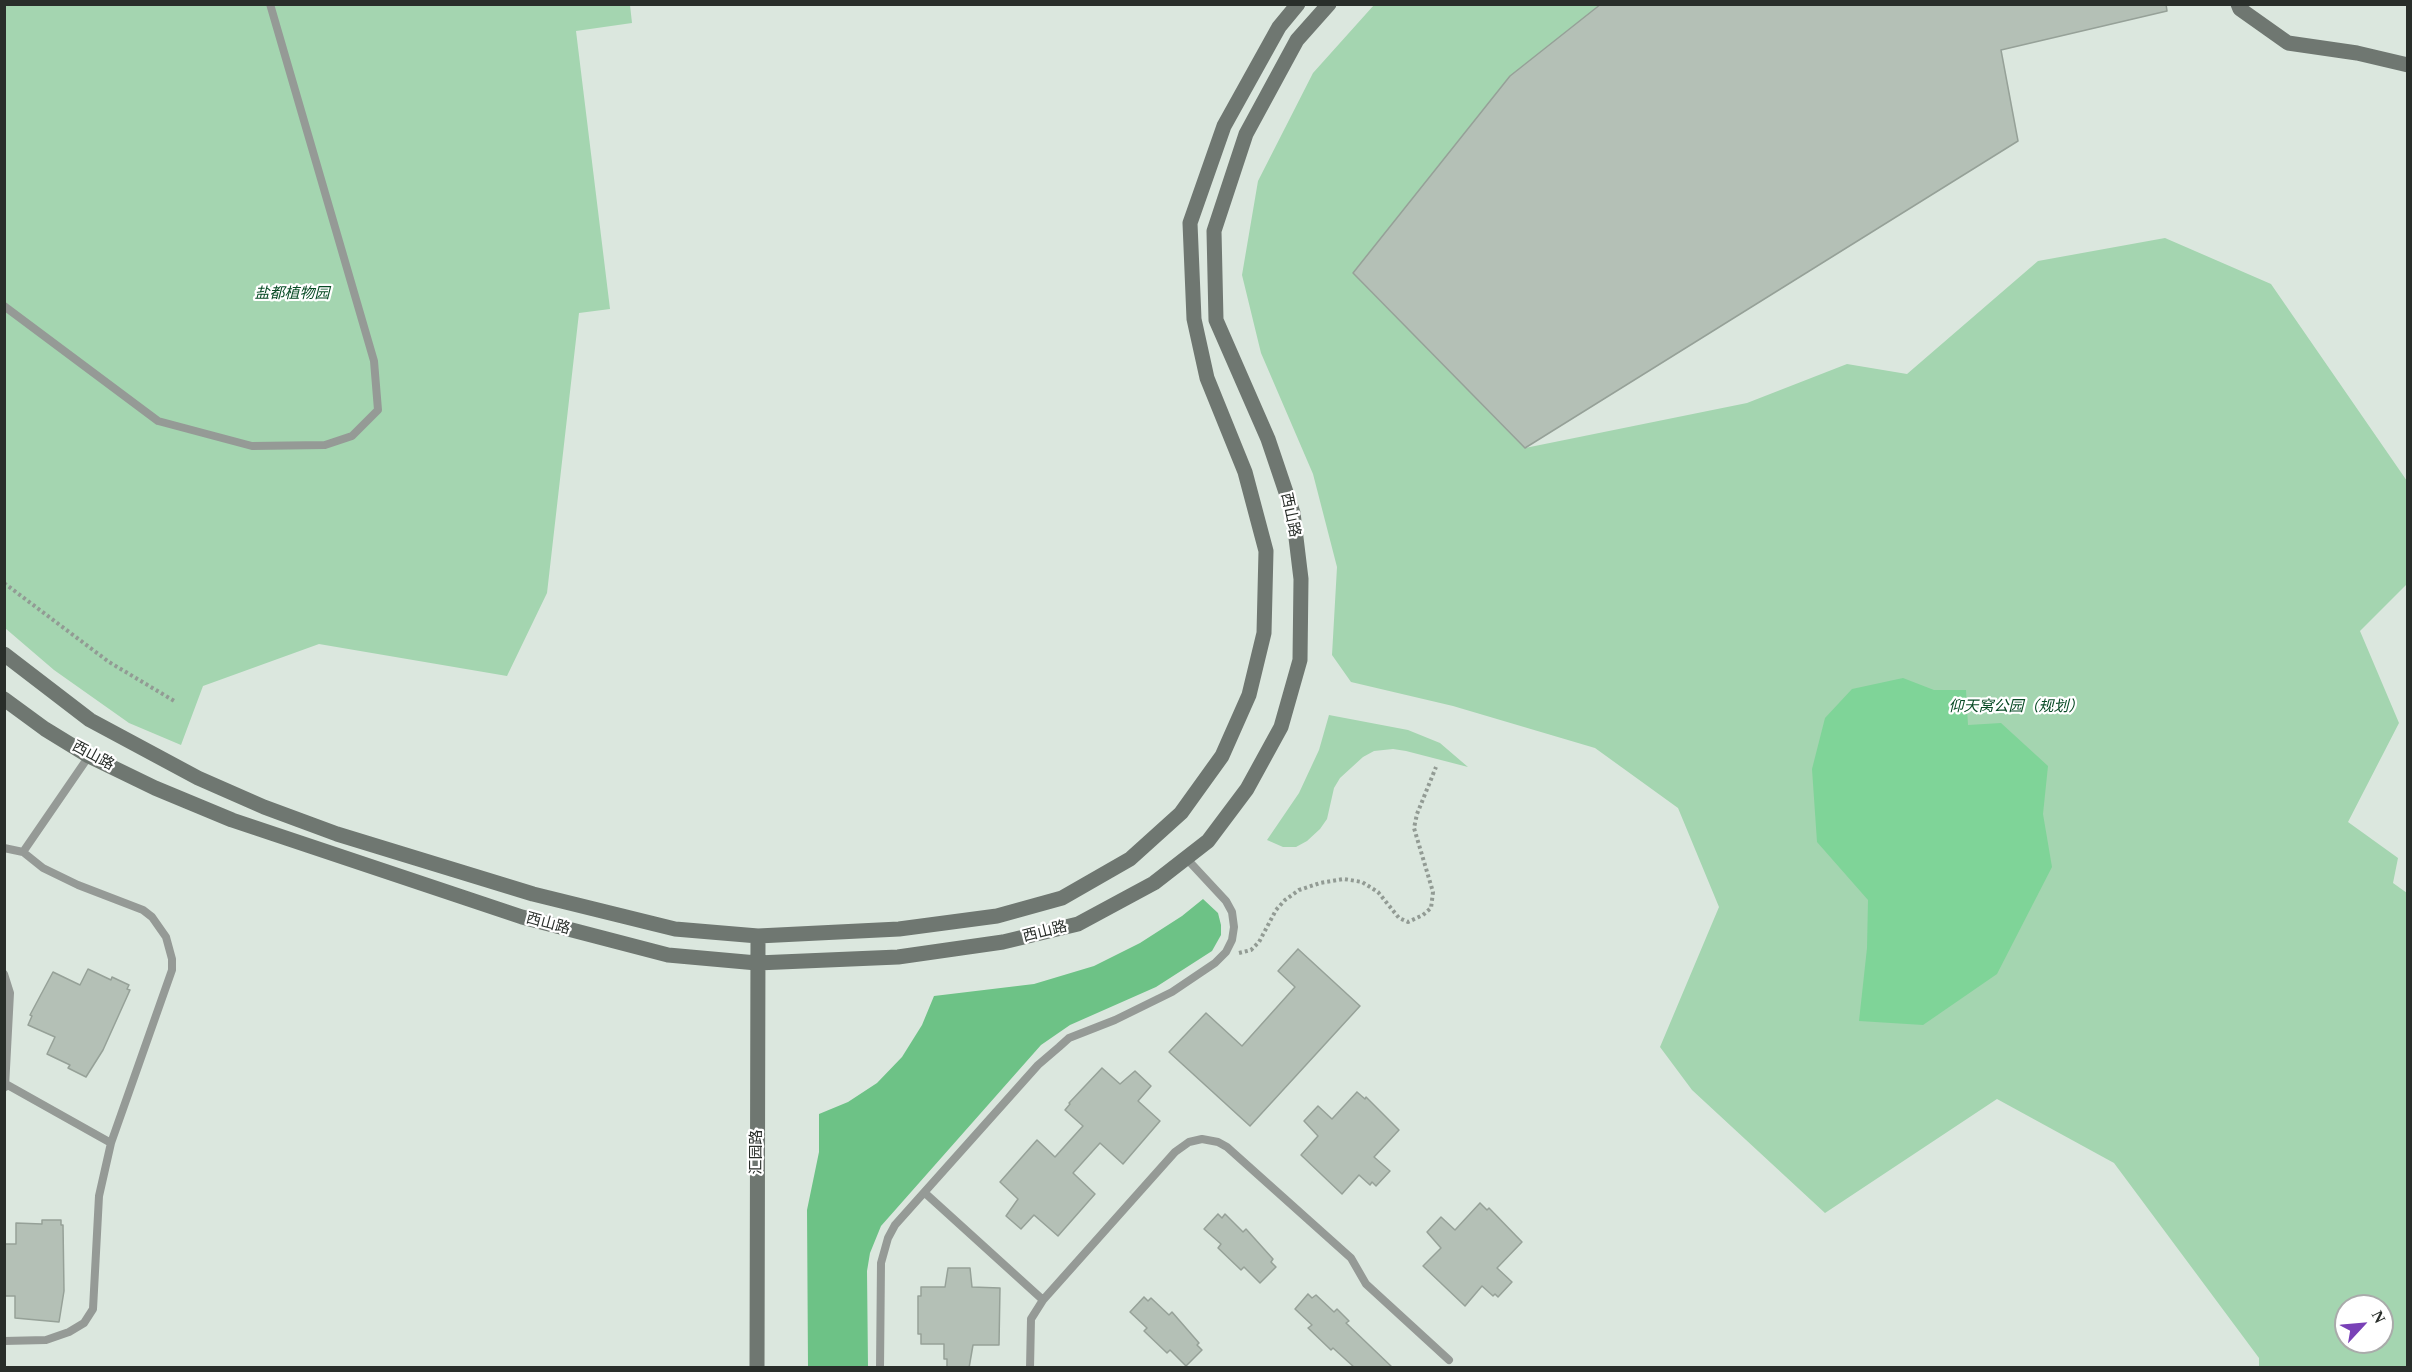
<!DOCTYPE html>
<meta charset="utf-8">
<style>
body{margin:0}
#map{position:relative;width:2412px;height:1372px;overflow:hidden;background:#dbe7de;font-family:"Times New Roman",serif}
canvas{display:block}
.frame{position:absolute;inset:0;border:6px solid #292e2a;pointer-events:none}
.north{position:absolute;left:2334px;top:1294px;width:60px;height:60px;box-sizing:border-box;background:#fff;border:2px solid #a9abaa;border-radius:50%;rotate:64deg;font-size:16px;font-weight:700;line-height:24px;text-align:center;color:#292e2a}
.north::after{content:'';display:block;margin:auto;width:21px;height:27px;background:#7941b7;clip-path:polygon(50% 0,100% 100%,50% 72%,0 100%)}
</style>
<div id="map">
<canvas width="2412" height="1372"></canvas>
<div class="frame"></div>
<div class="north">N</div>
</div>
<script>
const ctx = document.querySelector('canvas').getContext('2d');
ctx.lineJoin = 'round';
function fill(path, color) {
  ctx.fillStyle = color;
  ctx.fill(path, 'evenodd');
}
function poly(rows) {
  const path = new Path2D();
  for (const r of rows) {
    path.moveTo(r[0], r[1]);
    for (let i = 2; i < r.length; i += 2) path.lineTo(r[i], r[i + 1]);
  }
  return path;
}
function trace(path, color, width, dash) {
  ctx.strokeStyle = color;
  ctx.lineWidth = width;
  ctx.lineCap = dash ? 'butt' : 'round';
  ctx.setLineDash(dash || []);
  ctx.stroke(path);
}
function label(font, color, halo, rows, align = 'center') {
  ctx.font = font + ' "Times New Roman","Noto Sans SC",serif';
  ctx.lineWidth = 4.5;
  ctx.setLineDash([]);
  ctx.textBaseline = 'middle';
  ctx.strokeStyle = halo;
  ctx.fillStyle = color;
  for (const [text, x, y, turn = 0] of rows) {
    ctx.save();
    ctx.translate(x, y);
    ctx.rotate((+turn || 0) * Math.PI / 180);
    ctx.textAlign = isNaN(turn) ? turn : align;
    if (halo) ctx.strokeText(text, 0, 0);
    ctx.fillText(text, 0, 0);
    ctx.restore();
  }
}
fill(poly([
 [1602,4,1353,273,1525,448,1747,403,1847,364,1907,374,2038,261,2165,238,2271,284,2407,481,2407,584,2360,631,2399,723,2348,822,2398,858,2393,883,2407,893,2407,1367,2259,1367,2259,1358,2114,1163,1997,1099,1825,1213,1692,1090,1660,1047,1719,907,1678,808,1595,748,1453,706,1351,682,1332,655,1337,567,1313,474,1261,353,1242,275,1258,181,1313,73,1374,5],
 [2346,1306,2382,1306,2382,1342,2346,1342],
 [5,5,630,5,632,23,576,31,610,309,579,313,547,593,507,676,319,644,203,686,181,745,129,723,54,670,5,628],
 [1329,715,1408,730,1440,743,1468,767,1406,751,1393,749,1374,751,1363,757,1340,778,1334,788,1327,819,1320,829,1307,841,1296,847,1283,847,1267,840,1299,793,1319,750]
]), '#a4d5b0');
fill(poly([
 [1203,899,1218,913,1221,925,1221,935,1212,951,1156,987,1070,1025,1041,1045,881,1226,870,1253,867,1271,868,1367,808,1367,807,1210,819,1152,819,1114,848,1102,877,1083,902,1057,922,1025,934,996,1034,984,1094,966,1140,943,1182,916]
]), '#6dc286');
fill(poly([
 [1903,678,1934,690,1966,690,1968,725,2001,723,2048,766,2043,814,2052,867,1997,974,1923,1025,1859,1021,1867,948,1868,900,1817,842,1812,769,1825,718,1852,689]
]), '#7fd498');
const building = poly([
 [1601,4,2166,4,2167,11,2001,50,2018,141,1525,448,1353,273,1510,76,1601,4],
 [1298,949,1360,1006,1250,1126,1169,1052,1206,1013,1242,1046,1295,987,1278,971,1298,949],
 [88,969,111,980,112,977,129,985,127,989,130,990,103,1050,86,1077,68,1068,70,1065,47,1054,55,1037,28,1025,32,1016,30,1015,53,972,80,985,88,969],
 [1102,1068,1120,1084,1135,1071,1151,1086,1138,1101,1160,1121,1123,1164,1100,1143,1073,1173,1095,1194,1058,1236,1034,1215,1021,1229,1006,1216,1018,1199,1000,1182,1037,1140,1055,1157,1083,1126,1065,1110,1070,1104,1069,1103,1102,1068],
 [1357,1092,1365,1099,1366,1097,1399,1130,1374,1157,1390,1171,1376,1186,1372,1182,1370,1185,1359,1175,1342,1194,1301,1155,1318,1136,1304,1121,1318,1106,1332,1119,1357,1092],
 [1480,1203,1487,1210,1489,1208,1522,1242,1497,1268,1512,1282,1498,1297,1495,1294,1493,1296,1482,1286,1465,1306,1423,1266,1441,1248,1427,1232,1441,1217,1455,1230,1480,1203],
 [1218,1214,1222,1218,1225,1214,1243,1232,1246,1229,1273,1259,1271,1262,1276,1267,1260,1283,1244,1267,1241,1270,1218,1248,1221,1244,1204,1229,1218,1214],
 [42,1220,61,1220,61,1225,63,1225,64,1291,59,1322,15,1318,15,1296,4,1296,4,1244,16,1244,16,1223,42,1224,42,1220],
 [948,1268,970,1268,972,1287,1000,1288,999,1345,973,1345,969,1368,947,1368,947,1359,944,1359,944,1344,921,1344,921,1334,918,1334,918,1296,921,1296,921,1287,945,1287,948,1268],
 [1308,1294,1312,1298,1316,1295,1334,1312,1337,1309,1349,1321,1346,1323,1393,1368,1355,1368,1333,1348,1331,1350,1308,1328,1312,1325,1295,1309,1308,1294],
 [1144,1297,1148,1301,1151,1298,1169,1315,1172,1312,1199,1343,1197,1345,1202,1350,1186,1366,1170,1350,1167,1353,1144,1331,1147,1328,1130,1312,1144,1297]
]);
fill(building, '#b4c0b6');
trace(building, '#96a198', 1.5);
trace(poly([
 [4,583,109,662,176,702],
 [1239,953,1251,950,1259,942,1276,910,1285,900,1299,890,1320,883,1344,879,1362,882,1378,892,1399,918,1408,922,1423,915,1431,908,1433,892,1414,828,1417,814,1436,767]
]), '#929b94', 4, [3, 3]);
trace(poly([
 [4,306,158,421,252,446,325,445,352,436,378,410,374,361,270,4],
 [4,848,23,852],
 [4,974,10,993,5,1087],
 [4,1083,111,1143],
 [925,1193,1043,1300],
 [4,1341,46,1340,69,1332,84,1323,93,1309,99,1196,111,1143,172,970,172,959,166,937,152,917,143,910,78,885,43,868,23,852,89,756],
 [880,1368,881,1263,888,1238,895,1225,1038,1065,1059,1047,1069,1038,1115,1020,1172,992,1215,963,1226,952,1232,940,1234,927,1232,912,1226,901,1186,858],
 [1030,1368,1031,1319,1043,1300,1175,1152,1189,1142,1202,1139,1218,1142,1227,1147,1351,1258,1366,1284,1449,1360]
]), '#959a96', 8);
trace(poly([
 [2238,4,2240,9,2288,43,2357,53,2408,65],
 [4,654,90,720,198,778,264,807,337,834,533,894,675,929,758,936,899,929,997,916,1062,898,1130,859,1181,813,1222,756,1249,695,1264,633,1266,551,1245,472,1207,378,1194,319,1190,223,1224,126,1279,27,1298,4],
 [4,699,45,729,89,756,155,788,232,820,522,917,668,955,757,963,898,957,1003,942,1078,924,1154,883,1208,841,1247,789,1281,727,1300,660,1301,579,1293,513,1268,439,1216,320,1214,231,1246,134,1297,40,1329,4],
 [757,1368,758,936]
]), '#6f7771', 15);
label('italic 15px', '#074a24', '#fff', [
 ["盐都植物园",292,294],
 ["仰天窝公园（规划）",2016,707]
]);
label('15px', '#292e2a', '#fff', [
 ["西山路",1290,515,78],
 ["西山路",93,756,28],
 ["西山路",548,924,15],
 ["西山路",1045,932,-14],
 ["汇园路",757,1152,-90]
]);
</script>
